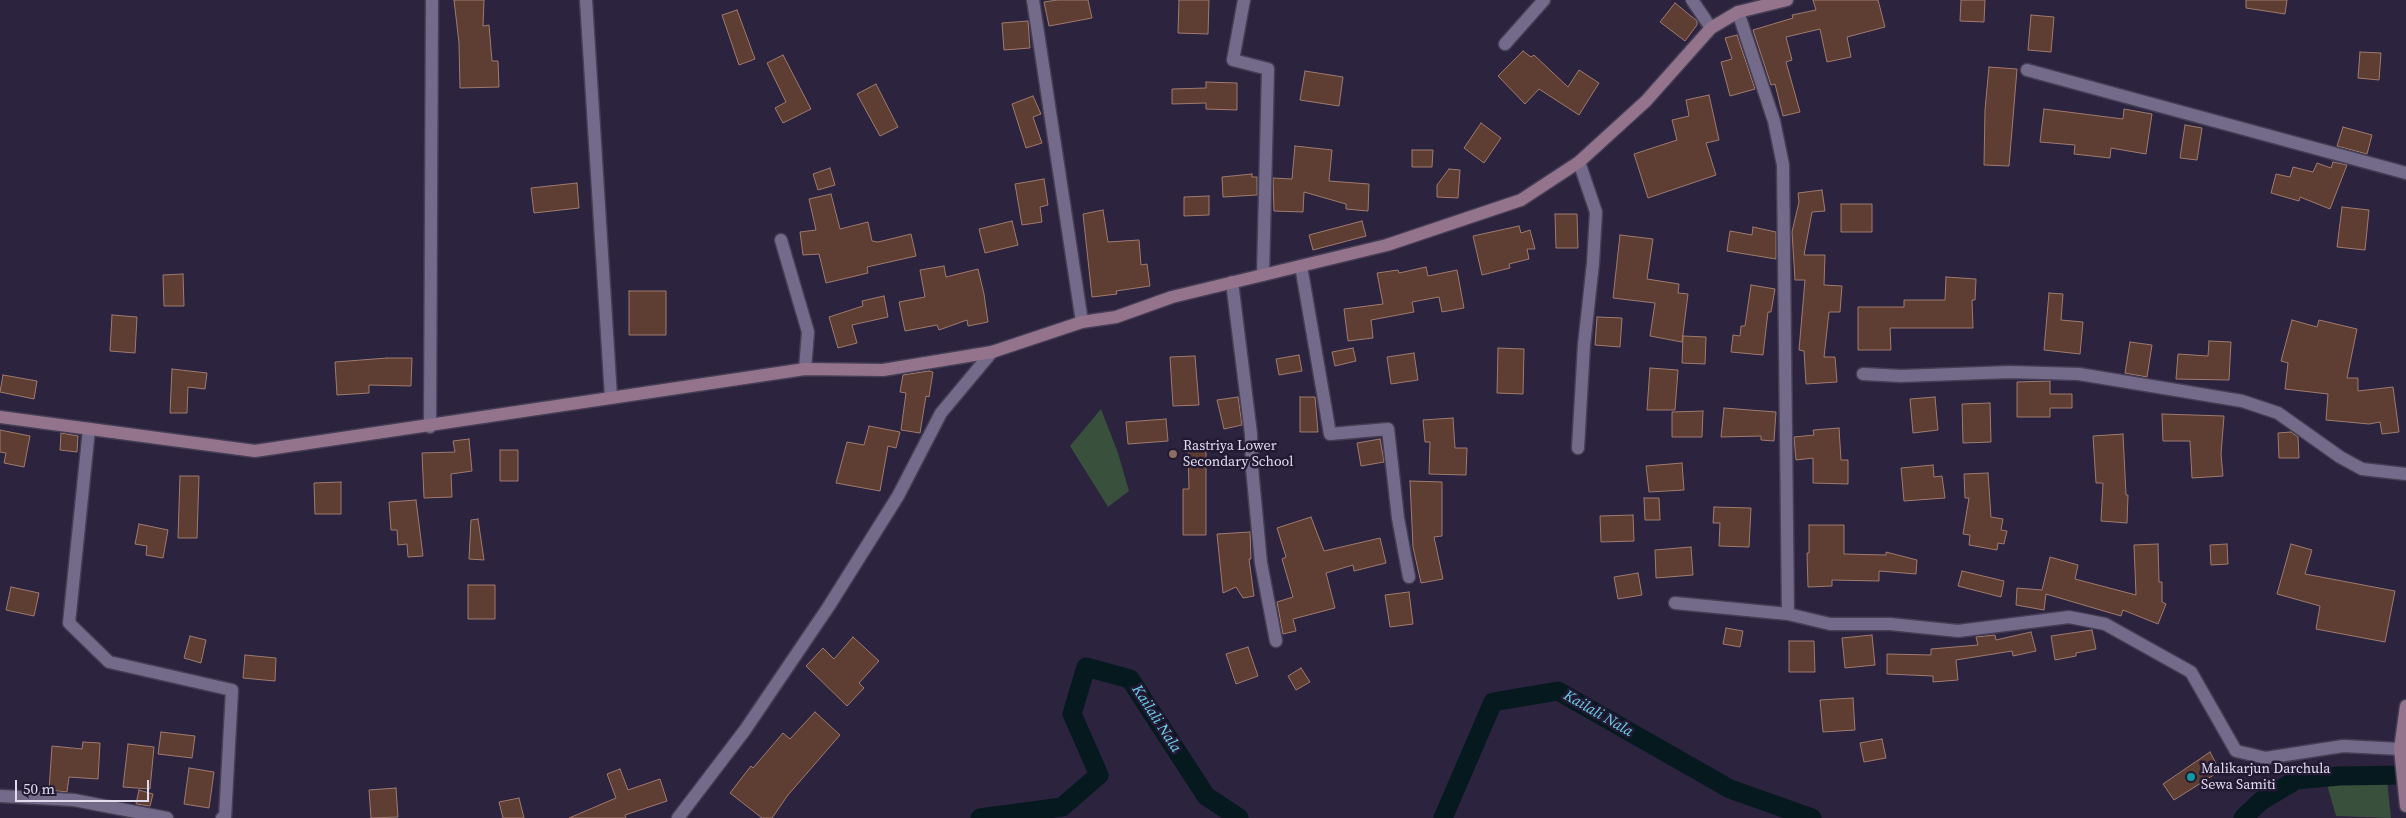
<!DOCTYPE html>
<style>
body{margin:0}
#map{position:relative;width:2406px;height:818px;overflow:hidden;background:#2c233e;font-family:"Source Serif 4",serif}
canvas{display:block}
.scale{position:absolute;left:15px;top:780px;width:134px;height:22px;box-sizing:border-box;border:2px solid #e0dbed;border-top:0;padding-left:6px;font-size:15px;line-height:18px;white-space:nowrap;color:#e0dbed;-webkit-text-stroke:4px #221933;paint-order:stroke}
</style>
<div id="map">
<canvas width="2406" height="818"></canvas>
<div class="scale">50 m</div>
</div>
<script>
const ctx = document.querySelector('canvas').getContext('2d');
ctx.lineJoin = 'round';
function fill(path, color) {
  ctx.fillStyle = color;
  ctx.fill(path, 'evenodd');
}
function poly(rows) {
  const path = new Path2D();
  for (const r of rows) {
    path.moveTo(r[0], r[1]);
    for (let i = 2; i < r.length; i += 2) path.lineTo(r[i], r[i + 1]);
  }
  return path;
}
function trace(path, color, width, dash) {
  ctx.strokeStyle = color;
  ctx.lineWidth = width;
  ctx.lineCap = dash ? 'butt' : 'round';
  ctx.setLineDash(dash || []);
  ctx.stroke(path);
}
function label(font, color, halo, rows, align = 'center') {
  ctx.font = font + ' "Source Serif 4",serif';
  ctx.lineWidth = 5;
  ctx.setLineDash([]);
  ctx.textBaseline = 'middle';
  ctx.strokeStyle = halo;
  ctx.fillStyle = color;
  for (const [text, x, y, turn = 0] of rows) {
    ctx.save();
    ctx.translate(x, y);
    ctx.rotate((+turn || 0) * Math.PI / 180);
    ctx.textAlign = isNaN(turn) ? turn : align;
    if (halo) ctx.strokeText(text, 0, 0);
    ctx.fillText(text, 0, 0);
    ctx.restore();
  }
}
fill(poly([
 [1101,409,1118,453,1129,491,1108,507,1070,446],
 [2387,780,2391,818,2336,816,2326,781]
]), '#38503c');
trace(poly([
 [980,818,1062,807,1099,775,1072,714,1086,667,1130,679,1206,796,1239,818],
 [1443,818,1493,702,1558,691,1730,789,1812,818],
 [2243,818,2261,801,2296,780,2339,776,2406,775]
]), '#05191e', 19);
const building = poly([
 [454,0,484,0,483,26,489,25,492,61,498,61,499,87,460,88,459,43,454,0],
 [1057,0,1088,0,1092,18,1049,26,1044,2,1057,0],
 [1179,0,1209,0,1208,34,1178,33,1179,0],
 [1813,0,1878,0,1885,27,1847,37,1851,57,1827,62,1820,29,1786,37,1792,60,1786,62,1800,112,1783,116,1775,84,1771,85,1753,30,1793,18,1792,15,1816,10,1813,0],
 [1961,0,1985,0,1984,22,1960,21,1961,0],
 [2246,0,2287,0,2285,14,2246,8,2246,0],
 [1675,3,1697,21,1697,25,1685,41,1660,22,1675,3],
 [737,10,755,59,739,65,722,15,737,10],
 [2031,15,2054,17,2051,52,2028,50,2031,15],
 [1028,21,1030,48,1004,50,1002,23,1028,21],
 [1737,35,1755,89,1730,96,1721,62,1732,59,1725,38,1737,35],
 [1523,51,1531,57,1534,55,1568,87,1579,70,1599,83,1579,115,1539,89,1525,104,1498,76,1523,51],
 [2360,52,2381,53,2379,80,2358,78,2360,52],
 [783,55,811,109,783,123,775,108,786,102,767,63,783,55],
 [1989,67,2017,69,2009,166,1984,165,1985,110,1989,67],
 [1305,71,1343,77,1339,106,1300,100,1305,71],
 [1206,82,1237,83,1237,110,1206,109,1206,103,1172,104,1172,89,1206,88,1206,82],
 [876,84,898,127,880,136,857,94,876,84],
 [1709,95,1719,140,1706,143,1716,175,1648,198,1634,154,1677,140,1672,120,1689,116,1686,100,1709,95],
 [1033,96,1041,114,1033,117,1042,143,1026,148,1012,104,1033,96],
 [2044,109,2123,119,2124,109,2152,114,2146,154,2111,148,2110,158,2074,154,2075,145,2040,142,2044,109],
 [1481,123,1501,138,1484,163,1464,148,1481,123],
 [2185,125,2202,128,2197,160,2180,158,2185,125],
 [2343,127,2372,135,2367,154,2337,146,2343,127],
 [1295,146,1332,150,1329,181,1369,184,1368,211,1346,209,1346,204,1304,192,1303,212,1274,211,1273,178,1292,179,1295,146],
 [1412,150,1433,150,1432,167,1412,167,1412,150],
 [2333,162,2347,165,2330,209,2300,197,2299,201,2271,193,2276,174,2290,177,2293,167,2313,172,2317,163,2331,168,2333,162],
 [830,168,835,185,818,190,813,174,830,168],
 [1449,169,1460,170,1458,198,1437,197,1437,185,1449,169],
 [1252,174,1252,177,1257,177,1257,195,1223,197,1222,177,1252,174],
 [1044,179,1048,205,1040,207,1042,222,1022,225,1015,184,1044,179],
 [577,183,579,208,534,213,531,188,577,183],
 [1822,190,1825,211,1812,212,1804,255,1825,255,1824,285,1842,286,1840,312,1829,312,1824,357,1835,357,1837,382,1806,384,1804,351,1799,350,1805,280,1795,280,1792,232,1799,202,1798,193,1822,190],
 [831,194,840,229,868,222,872,241,878,242,911,234,916,256,867,267,868,273,826,283,819,254,803,255,800,232,816,230,809,199,831,194],
 [1209,196,1209,215,1184,216,1184,197,1209,196],
 [1841,204,1872,204,1872,232,1841,232,1841,204],
 [2342,207,2369,210,2365,250,2337,247,2342,207],
 [1103,210,1108,242,1139,240,1141,265,1147,264,1150,286,1116,291,1117,294,1092,297,1083,214,1103,210],
 [1555,214,1577,214,1578,248,1556,248,1555,214],
 [1012,221,1018,245,985,253,979,229,1012,221],
 [1362,221,1366,236,1313,250,1309,235,1362,221],
 [1519,226,1521,233,1530,230,1535,249,1527,249,1529,259,1509,264,1510,268,1482,275,1473,236,1519,226],
 [1753,227,1776,232,1776,259,1727,251,1730,231,1752,235,1753,227],
 [1620,235,1653,239,1647,279,1679,284,1678,293,1688,294,1682,342,1650,336,1655,303,1613,298,1620,235],
 [944,266,946,277,978,269,984,294,988,322,968,326,967,320,939,330,937,325,905,331,899,302,925,297,920,270,944,266],
 [1426,267,1428,276,1457,270,1464,308,1442,312,1439,297,1412,302,1414,312,1371,320,1373,338,1348,341,1344,309,1383,304,1377,273,1398,270,1399,273,1426,267],
 [183,274,184,306,164,306,163,275,183,274],
 [1946,277,1976,279,1975,300,1972,300,1973,328,1890,328,1891,350,1858,350,1858,307,1904,307,1904,300,1945,300,1946,277],
 [1751,285,1775,289,1771,312,1768,312,1763,355,1731,352,1733,335,1740,336,1741,326,1745,326,1751,285],
 [629,291,666,291,666,335,629,335,629,291],
 [2049,293,2063,294,2061,320,2083,322,2080,354,2044,350,2049,293],
 [884,296,888,317,852,325,857,343,838,348,829,317,863,306,862,301,884,296],
 [112,315,137,317,135,353,110,351,112,315],
 [1597,317,1622,318,1620,347,1595,345,1597,317],
 [2292,320,2317,327,2319,320,2357,329,2347,378,2358,378,2358,391,2393,387,2399,432,2382,434,2380,422,2369,424,2326,420,2328,394,2285,389,2288,363,2281,361,2292,320],
 [1683,336,1706,337,1705,364,1682,363,1683,336],
 [2209,341,2231,342,2229,380,2176,379,2178,354,2208,356,2209,341],
 [2130,342,2152,345,2147,377,2125,373,2130,342],
 [1353,348,1356,361,1335,366,1332,352,1353,348],
 [1498,348,1524,349,1523,394,1497,393,1498,348],
 [1414,353,1418,380,1391,384,1387,357,1414,353],
 [1299,355,1302,371,1279,375,1276,359,1299,355],
 [1195,356,1199,405,1173,406,1170,357,1195,356],
 [387,358,412,358,411,386,369,385,369,393,337,395,335,362,387,358],
 [1650,368,1678,370,1675,410,1647,410,1650,368],
 [172,369,207,373,205,389,188,387,187,413,170,413,172,369],
 [929,371,933,372,929,397,926,396,920,433,901,430,906,393,900,392,903,375,929,371],
 [3,375,37,381,34,399,0,392,3,375],
 [2050,381,2050,394,2072,394,2072,408,2050,408,2050,417,2017,417,2017,382,2050,381],
 [1238,397,1242,425,1224,429,1217,400,1238,397],
 [1300,397,1315,397,1318,432,1300,432,1300,397],
 [1935,397,1938,430,1913,433,1910,399,1935,397],
 [1990,403,1991,442,1963,443,1962,404,1990,403],
 [1724,408,1776,412,1774,441,1761,440,1761,436,1721,437,1724,408],
 [1703,411,1702,437,1672,437,1672,412,1703,411],
 [2162,414,2224,416,2221,454,2223,476,2192,478,2190,441,2163,441,2162,414],
 [1453,418,1455,448,1467,448,1466,475,1429,474,1430,442,1425,442,1423,420,1453,418],
 [1166,419,1168,441,1128,444,1126,422,1166,419],
 [869,426,900,432,896,448,888,446,880,491,836,483,847,442,864,445,869,426],
 [1839,428,1841,460,1848,460,1848,484,1813,483,1813,458,1796,460,1794,437,1814,435,1813,430,1839,428],
 [0,430,30,436,24,467,4,463,6,453,0,452,0,430],
 [2291,432,2298,437,2299,458,2279,458,2278,433,2291,432],
 [61,433,78,436,77,452,60,450,61,433],
 [2123,434,2126,495,2128,495,2127,523,2101,521,2103,483,2096,483,2093,436,2123,434],
 [469,439,472,471,451,474,452,497,424,498,422,453,455,452,453,441,469,439],
 [1380,439,1384,462,1361,466,1357,443,1380,439],
 [1206,447,1206,535,1183,535,1183,489,1189,489,1188,448,1206,447],
 [500,450,518,450,518,481,500,481,500,450],
 [1682,463,1684,490,1649,492,1646,466,1682,463],
 [1933,465,1934,477,1942,476,1945,498,1904,501,1901,468,1933,465],
 [1988,473,1991,517,2003,519,2001,530,2007,531,2004,544,1998,543,1997,550,1969,545,1970,535,1963,534,1969,498,1965,498,1964,474,1988,473],
 [180,476,199,476,197,538,178,538,180,476],
 [1410,481,1442,482,1442,536,1434,537,1443,579,1421,583,1413,547,1410,481],
 [341,482,341,514,315,514,314,483,341,482],
 [1644,498,1659,498,1660,520,1645,520,1644,498],
 [416,500,423,556,408,557,407,544,398,545,397,530,391,530,389,502,416,500],
 [1714,507,1751,508,1749,547,1719,546,1720,523,1713,523,1714,507],
 [1633,515,1634,541,1601,542,1600,516,1633,515],
 [1311,517,1324,551,1380,538,1386,563,1354,571,1353,565,1326,573,1335,608,1293,619,1296,631,1283,634,1277,602,1293,597,1282,559,1286,557,1277,528,1311,517],
 [478,519,484,560,469,559,471,520,478,519],
 [139,524,168,530,163,558,146,555,147,546,135,544,139,524],
 [1809,525,1844,525,1844,554,1886,555,1886,552,1917,560,1916,574,1879,571,1879,581,1832,580,1832,586,1808,587,1807,553,1809,553,1809,525],
 [1250,532,1251,559,1249,559,1254,596,1243,598,1236,587,1223,593,1217,534,1250,532],
 [2158,544,2159,582,2162,582,2162,602,2166,604,2158,624,2123,610,2121,616,2046,594,2044,610,2016,605,2017,588,2042,590,2050,557,2078,565,2075,579,2136,595,2134,545,2158,544],
 [2227,544,2228,564,2211,565,2210,545,2227,544],
 [2291,544,2312,550,2305,574,2395,591,2385,642,2316,629,2320,606,2277,594,2291,544],
 [1691,547,1693,575,1656,578,1655,550,1691,547],
 [1962,571,2004,581,2001,597,1958,586,1962,571],
 [1638,573,1642,595,1618,599,1614,577,1638,573],
 [468,585,495,585,495,619,468,619,468,585],
 [11,587,39,593,34,616,6,610,11,587],
 [1409,592,1413,624,1390,627,1385,595,1409,592],
 [1726,628,1743,631,1740,647,1723,644,1726,628],
 [2092,630,2096,649,2076,653,2076,656,2055,660,2051,636,2092,630],
 [2031,632,2036,651,2013,656,2012,651,1956,660,1958,680,1933,682,1933,676,1887,674,1887,654,1931,655,1931,649,1978,645,1976,637,1995,635,1996,640,2031,632],
 [1872,635,1875,665,1845,668,1842,638,1872,635],
 [190,636,206,640,201,663,184,658,190,636],
 [853,637,879,661,859,683,864,688,847,706,806,666,823,648,834,659,853,637],
 [1789,641,1814,641,1815,672,1789,672,1789,641],
 [1248,647,1258,676,1236,684,1226,654,1248,647],
 [245,655,276,658,275,681,243,678,245,655],
 [1301,668,1310,682,1296,690,1288,676,1301,668],
 [1853,698,1855,730,1823,732,1820,700,1853,698],
 [815,712,840,735,788,795,772,818,762,818,730,793,751,766,753,768,783,733,790,739,815,712],
 [161,732,195,736,192,758,158,754,161,732],
 [1882,739,1886,758,1864,762,1860,743,1882,739],
 [83,742,100,743,98,779,69,777,67,792,49,790,52,746,82,749,83,742],
 [128,744,154,747,150,789,123,787,128,744],
 [2210,752,2220,771,2174,800,2163,784,2210,752],
 [189,768,214,772,209,808,184,804,189,768],
 [620,769,628,790,660,779,667,801,625,815,626,818,569,818,616,798,607,774,620,769],
 [396,788,398,817,371,818,369,790,396,788],
 [139,790,153,794,150,806,136,804,139,790],
 [519,798,524,818,503,818,499,802,519,798]
]);
fill(building, '#5e3d33');
trace(building, '#9f7b6f', 1);
const street = poly([
 [586,0,611,397],
 [1033,0,1082,322],
 [1244,0,1233,60,1268,69,1263,275],
 [1692,0,1711,28],
 [1738,12,1774,121,1783,165,1788,614],
 [1505,44,1544,0],
 [2027,70,2406,173],
 [781,240,808,332,805,369],
 [1301,266,1330,434,1388,429,1398,518,1409,577],
 [1232,282,1251,434,1252,468,1261,563,1276,641],
 [1863,374,1901,376,2010,372,2079,374,2242,401,2278,413,2340,457,2362,469,2406,474],
 [430,427,432,0],
 [89,429,69,623,109,662,232,690,225,818,222,818],
 [1578,448,1584,345,1593,263,1596,212,1579,162],
 [1675,603,1788,614,1830,624,1890,624,1958,631,2069,617,2105,624,2191,672,2236,751,2266,758,2343,746,2400,749],
 [0,796,74,800,167,818],
 [678,818,745,730,829,606,898,496,941,413,992,352]
]);
const secondary = poly([
 [0,417,255,451,805,369,883,370,992,352,1082,322,1116,317,1172,297,1387,245,1521,200,1579,162,1646,101,1711,28,1738,12,1787,0],
 [2406,706,2400,749,2406,806]
]);
trace(street, '#453e54', 15);
trace(secondary, '#453e54', 15);
trace(street, '#746b8b', 12);
trace(secondary, '#94748d', 12);
for (const [x, y, r, color] of [
 [1173,454,5,"#8d6e63"],
 [2191,777,5,"#0f9aa8"]
]) {
  const dot = new Path2D();
  dot.arc(x, y, r, 0, 2 * Math.PI);
  ctx.fillStyle = color;
  ctx.fill(dot);
  trace(dot, '#221933', 2);
}
label('14px', '#e0dbed', '#221933', [
 ["Rastriya Lower",1183,446],
 ["Secondary School",1183,462],
 ["Malikarjun Darchula",2201,769],
 ["Sewa Samiti",2201,785]
], 'left');
label('italic 15px', '#6cd0eb', '#221933', [
 ["Kailali Nala",1598,714,30],
 ["Kailali Nala",1156,719,57]
]);
</script>
